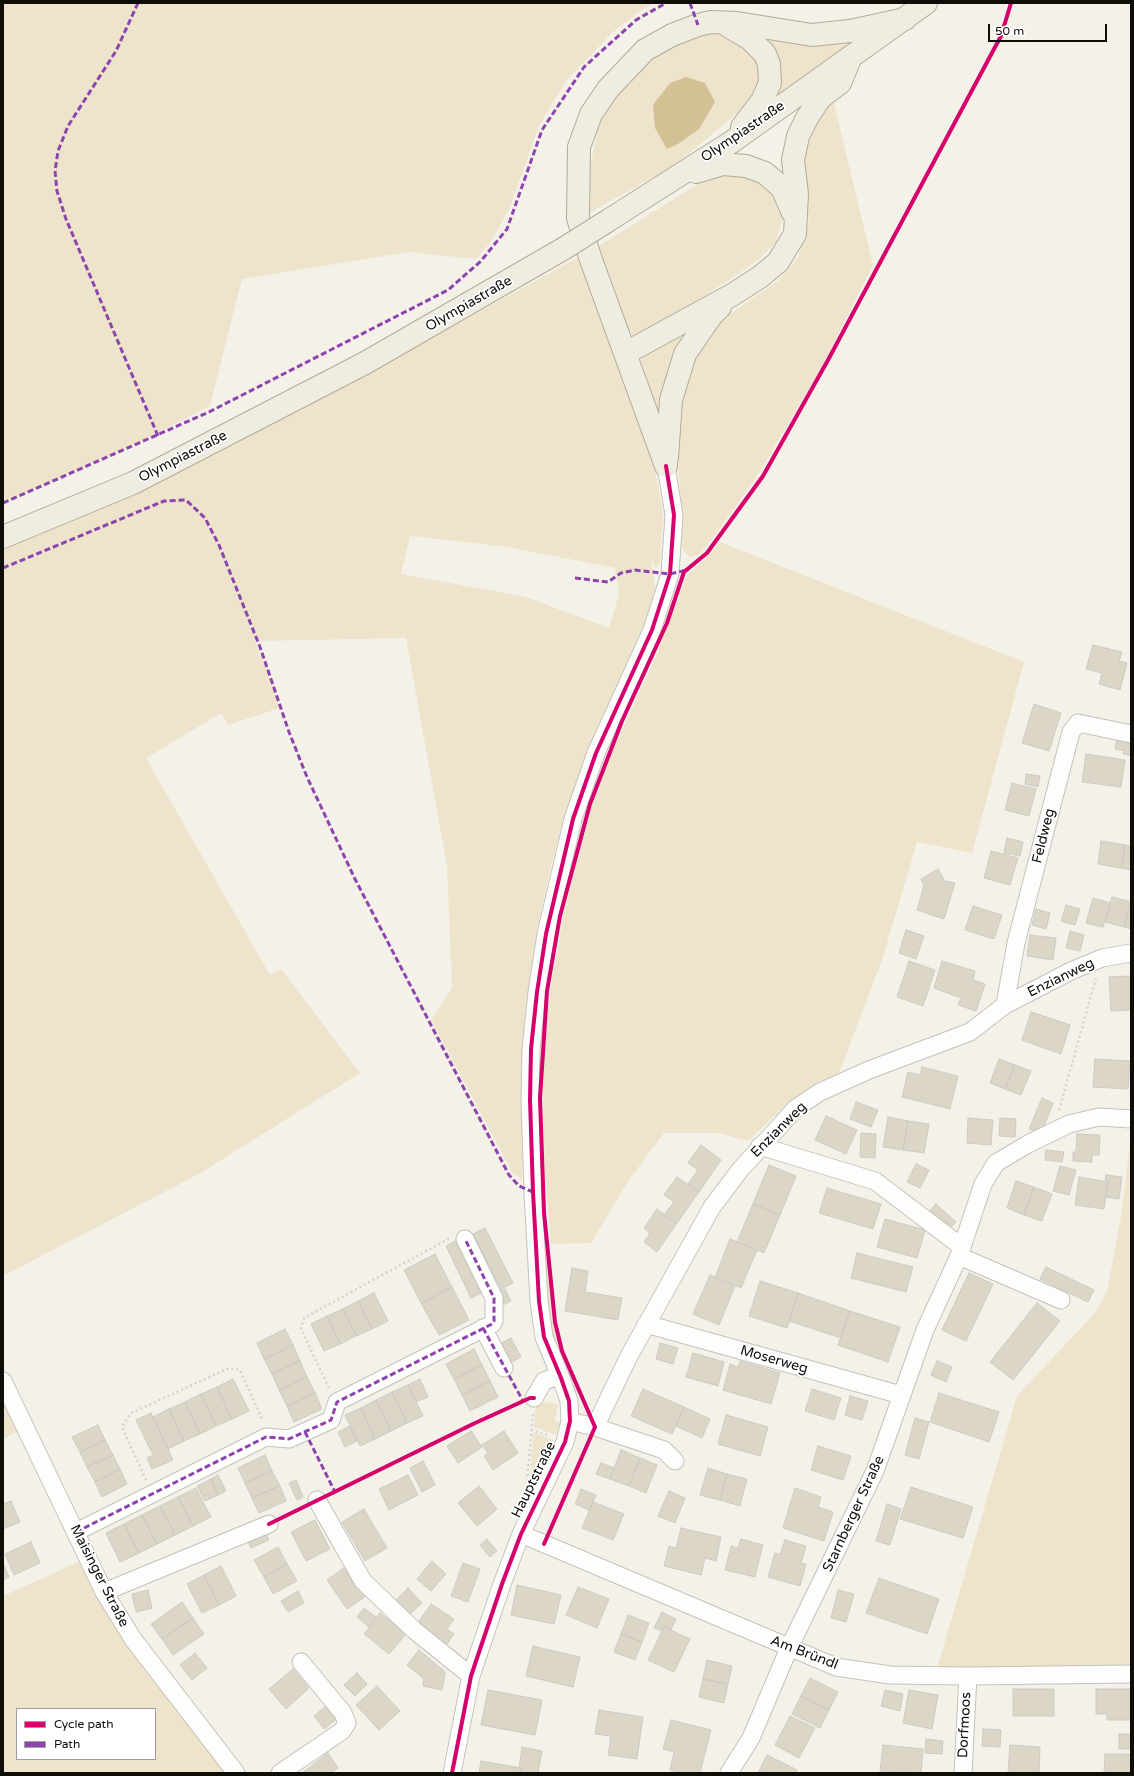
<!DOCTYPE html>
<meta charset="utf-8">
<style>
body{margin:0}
#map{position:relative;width:1134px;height:1776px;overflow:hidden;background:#f4f1e9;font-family:"Varela Round",sans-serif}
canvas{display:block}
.frame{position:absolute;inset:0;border:4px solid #0f0d08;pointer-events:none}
.legend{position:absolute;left:16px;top:1708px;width:140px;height:52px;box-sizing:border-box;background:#fff;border:1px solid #9f9e9c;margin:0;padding:5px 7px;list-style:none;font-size:12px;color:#0f0d08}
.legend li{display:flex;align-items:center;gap:8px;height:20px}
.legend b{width:20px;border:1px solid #9f9e9c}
.scale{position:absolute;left:988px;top:24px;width:119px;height:18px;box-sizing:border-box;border:2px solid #0f0d08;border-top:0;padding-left:5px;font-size:12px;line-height:14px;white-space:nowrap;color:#0f0d08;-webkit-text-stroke:3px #fff;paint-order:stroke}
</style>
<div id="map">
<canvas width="1134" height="1776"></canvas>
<div class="frame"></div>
<ul class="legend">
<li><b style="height:5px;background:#d6006c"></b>Cycle path</li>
<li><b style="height:5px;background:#8e44ad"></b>Path</li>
</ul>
<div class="scale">50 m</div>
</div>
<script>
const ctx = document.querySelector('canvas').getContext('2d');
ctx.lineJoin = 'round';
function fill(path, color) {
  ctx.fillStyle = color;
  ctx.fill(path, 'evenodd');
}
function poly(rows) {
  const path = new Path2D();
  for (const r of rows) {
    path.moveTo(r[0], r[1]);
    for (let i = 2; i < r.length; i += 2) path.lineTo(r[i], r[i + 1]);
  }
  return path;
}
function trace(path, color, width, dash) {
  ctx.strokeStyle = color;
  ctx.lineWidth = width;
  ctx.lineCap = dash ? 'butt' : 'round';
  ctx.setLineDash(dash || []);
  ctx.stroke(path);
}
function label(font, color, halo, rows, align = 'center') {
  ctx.font = font + ' "Varela Round",sans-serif';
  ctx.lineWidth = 3.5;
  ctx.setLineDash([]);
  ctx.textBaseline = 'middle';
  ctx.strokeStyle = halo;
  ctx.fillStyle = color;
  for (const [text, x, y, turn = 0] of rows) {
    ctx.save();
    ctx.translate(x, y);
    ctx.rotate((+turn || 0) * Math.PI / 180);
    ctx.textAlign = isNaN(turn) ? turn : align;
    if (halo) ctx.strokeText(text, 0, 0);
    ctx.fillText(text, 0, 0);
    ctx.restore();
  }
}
fill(poly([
 [3,3,654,3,643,9,612,33,566,81,539,126,510,207,491,242,476,259,409,252,242,279,210,406,145,439,3,503],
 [754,32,866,34,773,101],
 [716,33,738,38,755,51,762,69,759,95,675,165,589,213,586,186,600,119,617,93,633,74,655,57,681,42],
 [832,95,873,265,821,368,758,475,713,538,698,555,690,557,685,553,681,547,682,513,674,417,680,386,706,337,731,313,778,281,798,257,809,222,800,170,806,131],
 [719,174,741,174,759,180,775,192,783,216,776,242,758,260,738,274,642,337,633,336,626,325,597,247,693,187],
 [579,257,651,448,663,513,660,562,656,568,651,558,655,588,647,617,588,751,564,816,549,874,536,934,528,991,523,1048,522,1180,512,1172,431,1020,452,988,447,866,406,638,255,641,280,708,228,725,221,713,146,758,270,975,281,969,360,1073,199,1174,3,1276,3,544,382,365],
 [410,536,508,547,615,568,619,594,609,628,526,597,401,574],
 [709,313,660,418,641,361,646,351],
 [720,542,1024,662,972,853,917,842,882,960,839,1073,814,1084,789,1102,748,1141,718,1133,664,1133,629,1180,591,1243,551,1244,545,1172,543,1099,545,1043,550,992,563,918,576,864,592,806,611,754,656,656,688,574,710,555],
 [1131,1136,1131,1670,936,1672,1017,1396,1094,1314,1107,1292,1122,1211],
 [541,1205,553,1323,560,1351,579,1393,574,1393,550,1337,546,1299],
 [3,1394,19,1431,3,1439],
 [545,1402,558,1404,555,1421,560,1422,556,1435,534,1427,536,1405],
 [533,1432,553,1440,537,1484,530,1482],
 [83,1560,231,1773,3,1773,3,1596],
 [17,1709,155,1709,155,1759,17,1759]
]), '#eee4cb');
fill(poly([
 [686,77,705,83,715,102,699,129,678,144,667,149,655,128,653,105,670,83]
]), '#d3c195');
const building = poly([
 [1093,645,1122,652,1119,661,1127,663,1120,690,1099,684,1102,673,1086,669,1093,645],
 [1034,704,1061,713,1049,751,1022,743,1034,704],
 [1117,739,1131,742,1131,756,1123,754,1124,751,1115,749,1117,739],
 [1086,754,1125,760,1121,787,1082,782,1086,754],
 [1026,774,1040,776,1038,787,1025,784,1026,774],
 [1012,783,1036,789,1029,816,1005,810,1012,783],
 [1007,838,1023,842,1020,856,1004,853,1007,838],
 [1101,841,1125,845,1121,868,1098,864,1101,841],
 [1125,845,1131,846,1131,870,1121,868,1125,845],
 [991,851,1018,858,1010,885,984,878,991,851],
 [938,869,945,881,955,883,944,919,917,910,924,885,921,879,938,869],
 [1112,897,1131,902,1124,927,1105,922,1112,897],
 [1093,898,1110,903,1103,927,1086,923,1093,898],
 [1066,905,1080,909,1075,925,1061,921,1066,905],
 [973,906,1002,915,994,939,965,930,973,906],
 [1036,909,1050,913,1046,929,1032,925,1036,909],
 [1128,911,1131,911,1131,929,1124,927,1128,911],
 [906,930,924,936,916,959,899,953,906,930],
 [1070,931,1084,935,1080,951,1066,948,1070,931],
 [1030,935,1056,938,1053,960,1027,956,1030,935],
 [909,961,935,970,923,1006,897,997,909,961],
 [942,961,975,971,973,980,985,984,976,1011,958,1005,961,998,934,988,942,961],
 [1131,976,1131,1010,1111,1011,1109,977,1131,976],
 [1031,1012,1070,1025,1061,1054,1022,1040,1031,1012],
 [999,1059,1015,1065,1005,1089,990,1083,999,1059],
 [1095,1059,1130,1061,1128,1089,1093,1087,1095,1059],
 [1015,1065,1031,1071,1021,1095,1005,1089,1015,1065],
 [922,1067,958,1076,950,1109,902,1097,908,1072,920,1075,922,1067],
 [1042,1098,1053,1103,1041,1134,1029,1129,1042,1098],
 [856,1102,878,1110,871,1127,850,1119,856,1102],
 [826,1116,857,1130,846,1154,815,1140,826,1116],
 [888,1117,908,1121,903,1150,883,1147,888,1117],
 [968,1118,993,1120,991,1145,967,1143,968,1118],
 [1000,1118,1016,1119,1015,1137,999,1136,1000,1118],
 [908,1121,929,1124,924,1153,903,1150,908,1121],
 [861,1133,876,1134,875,1158,860,1157,861,1133],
 [1077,1134,1100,1135,1099,1155,1092,1155,1092,1162,1073,1161,1073,1152,1076,1152,1077,1134],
 [701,1145,721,1160,699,1192,688,1184,698,1170,688,1163,701,1145],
 [1046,1150,1064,1152,1062,1162,1045,1160,1046,1150],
 [916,1164,929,1170,920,1188,907,1182,916,1164],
 [769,1165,796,1176,780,1215,753,1204,769,1165],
 [1060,1166,1076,1170,1069,1195,1053,1191,1060,1166],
 [1106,1175,1122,1177,1119,1199,1106,1197,1108,1182,1105,1181,1106,1175],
 [677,1177,699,1192,677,1223,664,1215,674,1202,664,1195,677,1177],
 [1079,1177,1108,1182,1104,1209,1075,1205,1079,1177],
 [1016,1181,1034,1187,1024,1215,1007,1208,1016,1181],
 [1034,1187,1052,1194,1042,1221,1024,1215,1034,1187],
 [827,1188,881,1204,873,1229,819,1213,827,1188],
 [753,1204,780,1215,764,1253,737,1242,753,1204],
 [936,1204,956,1222,948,1231,928,1213,936,1204],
 [657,1209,677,1223,657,1252,644,1242,650,1233,644,1228,657,1209],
 [885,1219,925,1230,917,1258,877,1247,885,1219],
 [485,1228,513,1283,501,1289,473,1234,485,1228],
 [730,1239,757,1250,741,1288,715,1277,730,1239],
 [458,1240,483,1292,471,1298,446,1246,458,1240],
 [857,1253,913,1267,906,1292,851,1278,857,1253],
 [435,1254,452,1287,421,1303,404,1270,435,1254],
 [1046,1267,1094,1290,1088,1302,1040,1279,1046,1267],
 [572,1268,588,1271,585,1292,622,1298,618,1320,565,1311,572,1268],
 [969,1273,993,1284,966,1341,942,1330,969,1273],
 [710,1275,735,1286,719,1325,693,1314,710,1275],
 [760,1281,798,1293,787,1328,749,1316,760,1281],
 [452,1287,469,1320,439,1335,421,1303,452,1287],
 [505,1289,511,1301,503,1305,496,1293,505,1289],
 [374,1293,388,1321,372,1329,358,1301,374,1293],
 [798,1293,850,1311,841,1338,789,1321,798,1293],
 [358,1301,372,1329,356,1336,343,1309,358,1301],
 [1037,1303,1060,1321,1013,1380,990,1362,1037,1303],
 [343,1309,356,1336,340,1344,327,1316,343,1309],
 [850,1311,900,1327,888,1362,838,1345,850,1311],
 [327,1316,340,1344,324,1351,311,1324,327,1316],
 [285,1329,293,1345,264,1359,257,1343,285,1329],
 [511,1338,521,1357,510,1363,500,1344,511,1338],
 [660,1343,678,1348,673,1364,656,1359,660,1343],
 [293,1345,300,1361,272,1374,264,1359,293,1345],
 [474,1349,482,1365,454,1379,446,1364,474,1349],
 [693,1353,724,1362,718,1386,686,1377,693,1353],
 [300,1361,307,1377,279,1390,272,1374,300,1361],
 [740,1361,780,1373,771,1404,723,1390,730,1364,738,1367,740,1361],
 [937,1361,952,1367,946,1382,931,1375,937,1361],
 [482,1365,490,1381,462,1395,454,1379,482,1365],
 [307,1377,315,1393,287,1406,279,1390,307,1377],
 [233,1379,249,1411,232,1419,217,1387,233,1379],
 [420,1379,428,1397,416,1402,408,1385,420,1379],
 [490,1381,498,1397,470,1411,462,1395,490,1381],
 [408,1385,423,1416,407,1423,392,1392,408,1385],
 [217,1387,232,1419,216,1426,201,1394,217,1387],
 [643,1389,684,1407,672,1434,631,1416,643,1389],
 [812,1389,841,1398,834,1420,805,1411,812,1389],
 [392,1392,407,1423,391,1431,376,1400,392,1392],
 [315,1393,322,1409,294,1422,287,1406,315,1393],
 [939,1393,999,1412,989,1442,930,1422,939,1393],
 [201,1394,216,1426,200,1434,185,1402,201,1394],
 [850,1396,868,1401,862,1420,845,1415,850,1396],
 [376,1400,391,1431,375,1439,361,1408,376,1400],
 [185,1402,200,1434,184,1441,169,1409,185,1402],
 [684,1407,710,1419,702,1438,676,1426,684,1407],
 [361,1408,375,1439,360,1446,345,1415,361,1408],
 [169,1409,184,1441,168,1449,153,1417,169,1409],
 [151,1413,173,1460,152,1469,147,1458,153,1455,136,1420,151,1413],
 [726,1415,768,1427,760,1456,718,1444,726,1415],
 [915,1418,929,1422,919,1459,905,1455,915,1418],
 [98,1425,105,1440,80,1452,72,1437,98,1425],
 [350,1426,357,1441,345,1447,338,1432,350,1426],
 [471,1431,482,1447,458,1463,447,1446,471,1431],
 [504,1431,518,1453,493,1470,484,1456,488,1453,482,1445,504,1431],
 [105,1440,113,1455,87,1467,80,1452,105,1440],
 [818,1446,851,1456,843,1480,811,1470,818,1446],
 [621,1450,640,1458,629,1486,610,1479,621,1450],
 [113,1455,120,1469,95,1482,87,1467,113,1455],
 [265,1455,272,1471,245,1483,238,1468,265,1455],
 [640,1458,657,1465,646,1493,629,1486,640,1458],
 [423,1461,435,1485,422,1492,410,1468,423,1461],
 [601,1463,614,1468,610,1479,596,1474,601,1463],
 [708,1468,727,1474,720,1500,700,1495,708,1468],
 [120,1469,127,1484,102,1497,95,1482,120,1469],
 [272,1471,280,1486,252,1498,245,1483,272,1471],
 [727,1474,747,1479,740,1506,720,1500,727,1474],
 [218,1475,226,1491,218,1495,211,1479,218,1475],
 [408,1475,418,1495,389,1510,379,1489,408,1475],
 [211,1479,218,1495,205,1501,197,1486,211,1479],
 [296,1480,303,1497,297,1500,289,1483,296,1480],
 [280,1486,286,1501,259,1513,252,1498,280,1486],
 [479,1486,497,1509,477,1526,458,1503,479,1486],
 [911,1487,973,1507,963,1538,900,1519,911,1487],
 [196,1488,211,1517,193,1526,178,1497,196,1488],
 [795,1488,821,1497,818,1507,833,1512,824,1541,783,1528,795,1488],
 [581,1489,596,1495,589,1510,575,1504,581,1489],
 [669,1491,685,1498,675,1523,658,1516,669,1491],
 [178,1497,193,1526,175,1535,160,1506,178,1497],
 [11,1501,20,1522,3,1529,3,1504,11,1501],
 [593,1502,624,1514,613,1540,582,1528,593,1502],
 [887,1504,901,1509,890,1545,876,1541,887,1504],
 [160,1506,175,1535,157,1544,142,1515,160,1506],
 [364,1509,387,1548,365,1561,342,1522,364,1509],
 [142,1515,157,1544,139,1553,124,1524,142,1515],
 [315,1520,330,1549,306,1561,291,1532,315,1520],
 [124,1524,139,1553,120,1562,106,1533,124,1524],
 [681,1528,721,1537,716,1561,705,1558,701,1575,664,1566,669,1546,676,1548,681,1528],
 [264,1529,269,1540,251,1548,246,1537,264,1529],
 [487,1539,497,1551,490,1557,480,1545,487,1539],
 [741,1539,763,1545,755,1577,725,1570,731,1546,738,1548,741,1539],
 [785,1540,806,1546,801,1563,806,1564,800,1586,768,1577,775,1553,780,1555,785,1540],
 [31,1542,40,1563,14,1575,5,1554,31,1542],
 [278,1547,287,1564,264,1577,254,1560,278,1547],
 [432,1561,446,1574,431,1591,417,1579,432,1561],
 [3,1563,9,1577,3,1580,3,1563],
 [463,1563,480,1569,468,1602,451,1596,463,1563],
 [287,1564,297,1581,273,1594,264,1577,287,1564],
 [221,1566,236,1596,219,1605,204,1575,221,1566],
 [345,1567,366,1596,347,1609,327,1580,345,1567],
 [204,1575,219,1605,202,1613,187,1584,204,1575],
 [879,1578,939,1599,927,1634,866,1613,879,1578],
 [517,1585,561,1595,554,1624,511,1615,517,1585],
 [578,1587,609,1599,597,1628,566,1615,578,1587],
 [408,1588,422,1603,410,1614,396,1600,408,1588],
 [148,1590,152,1608,136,1612,132,1594,148,1590],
 [838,1590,854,1594,846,1622,831,1618,838,1590],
 [298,1591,304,1603,288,1612,281,1601,298,1591],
 [182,1602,193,1618,162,1639,151,1624,182,1602],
 [431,1604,454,1619,447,1629,454,1634,447,1644,417,1624,431,1604],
 [364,1608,377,1618,369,1627,357,1617,364,1608],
 [662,1612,676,1619,671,1630,664,1627,662,1631,654,1628,662,1612],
 [380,1613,406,1634,389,1654,364,1634,380,1613],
 [628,1615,649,1623,642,1642,621,1634,628,1615],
 [193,1618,204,1634,173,1655,162,1639,193,1618],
 [664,1627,690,1639,674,1672,648,1660,664,1627],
 [621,1634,642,1642,635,1660,614,1652,621,1634],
 [533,1646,580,1657,573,1687,526,1676,533,1646],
 [419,1650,444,1671,445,1673,442,1690,423,1686,424,1679,407,1665,419,1650],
 [195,1653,207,1668,192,1680,180,1665,195,1653],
 [707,1660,732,1666,728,1684,703,1679,707,1660],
 [293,1669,309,1688,286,1709,269,1689,293,1669],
 [357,1673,367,1684,355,1696,344,1685,357,1673],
 [810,1678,838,1692,829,1710,801,1696,810,1678],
 [703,1679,728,1684,724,1703,699,1697,703,1679],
 [377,1686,400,1711,379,1730,356,1705,377,1686],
 [1013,1689,1054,1689,1054,1716,1013,1716,1013,1689],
 [1096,1689,1131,1689,1131,1720,1107,1720,1107,1714,1096,1714,1096,1689],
 [488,1690,542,1700,535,1735,481,1725,488,1690],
 [885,1690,903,1694,900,1711,881,1706,885,1690],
 [909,1690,938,1695,932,1729,903,1723,909,1690],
 [801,1696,829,1710,820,1728,792,1714,801,1696],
 [328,1704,339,1717,324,1729,314,1716,328,1704],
 [599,1710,643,1717,637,1759,608,1755,611,1736,595,1734,599,1710],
 [790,1716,815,1728,799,1758,775,1745,790,1716],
 [671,1720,711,1730,700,1773,682,1773,670,1770,674,1752,663,1749,671,1720],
 [983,1729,1001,1730,1000,1747,982,1746,983,1729],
 [1119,1734,1131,1734,1131,1749,1119,1749,1119,1734],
 [926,1739,943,1741,942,1754,925,1753,926,1739],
 [883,1745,923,1749,921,1773,880,1771,883,1745],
 [1010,1745,1040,1747,1039,1773,1008,1773,1010,1745],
 [522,1747,542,1751,538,1773,521,1772,521,1768,519,1768,522,1747],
 [328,1753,338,1768,331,1773,302,1773,328,1753],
 [1105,1754,1131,1754,1131,1773,1104,1773,1105,1754],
 [767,1755,797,1770,796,1773,758,1773,767,1755],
 [481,1761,521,1768,521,1773,479,1773,481,1761]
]);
fill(building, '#dbd6c6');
trace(building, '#cdcac5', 1);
const minor = poly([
 [1005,1005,1016,943,1071,732,1078,723,1131,734],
 [760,1146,875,1181,962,1247],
 [959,1256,1061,1300],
 [646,1324,901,1395],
 [483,1328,504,1368],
 [3,1381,104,1592,133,1639,236,1773],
 [534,1398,544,1381,560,1375],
 [570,1421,595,1427,629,1356,712,1207,740,1170,796,1108,820,1092,869,1070,970,1032,1005,1005,1071,971,1102,958,1131,953],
 [595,1427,664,1450,675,1461],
 [317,1500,363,1581,414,1630,471,1676],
 [76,1532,266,1437,289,1439,331,1420,337,1402,492,1324,494,1321,494,1298,465,1239],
 [521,1534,836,1667,890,1675,968,1676,1131,1674],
 [104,1592,269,1524],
 [280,1773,342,1731,347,1723,343,1713,301,1662],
 [452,1773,471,1676,502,1584,521,1534,565,1442,570,1421,569,1401,561,1378,544,1337,539,1301,533,1192,530,1100,531,1049,537,992,546,934,573,819,596,753,652,630,670,574,674,515,666,466],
 [729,1773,751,1738,789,1648,875,1471,925,1330,959,1256,983,1184,996,1163,1028,1144,1069,1124,1099,1117,1131,1119],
 [963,1773,968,1676]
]);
const major = poly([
 [728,26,750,39,765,54,769,64,770,83,762,101,742,127],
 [696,172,723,164,746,166,765,173,782,188,793,213],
 [609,220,733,141,926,3],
 [626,353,732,295,760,277,778,262,795,234,797,194,793,160,798,136,807,118,820,98,840,83,850,59],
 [667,458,671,400,685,354,711,316,720,307],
 [666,466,590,257,578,218,579,147,591,114,608,89,645,50,672,35,698,25,711,22,737,23,812,35,850,31,905,19],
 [3,537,133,483,365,363,563,249]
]);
trace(minor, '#c4c2bc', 19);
trace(major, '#b3ab97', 24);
trace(poly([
 [1059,1110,1096,978],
 [329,1388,301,1329,304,1318,450,1238],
 [531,1430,550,1436],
 [146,1480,122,1427,131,1413,229,1368,240,1370,263,1421],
 [527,1481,533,1413]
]), '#d5d3d1', 2.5, [2, 3]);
trace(minor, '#fdfdfc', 17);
trace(major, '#efece1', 22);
const majorBridge = poly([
 [563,249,609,220]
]);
trace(majorBridge, '#b3ab97', 24, []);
trace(majorBridge, '#efece1', 22);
trace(poly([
 [138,3,116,51,68,126,58,151,55,171,57,191,66,219,158,436],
 [690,3,698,25],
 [3,503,209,412,448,290,481,261,507,229,542,130,584,67,636,20,666,3],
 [3,568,164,501,186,500,205,518,219,545,260,647,289,732,307,777,355,879,509,1175,519,1186,533,1192],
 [575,578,608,582,621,573,635,570,670,574,687,570],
 [483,1328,523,1401],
 [305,1432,335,1492],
 [76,1532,266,1437,289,1439,331,1420,337,1402,492,1324,494,1321,494,1298,465,1239]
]), '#8e44ad', 3, [6, 3]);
trace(poly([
 [269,1524,473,1424,530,1398,534,1398],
 [544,1544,595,1427,562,1351,555,1322,544,1213,540,1098,547,991,560,916,590,804,622,721,667,623,684,572,707,553,763,476,828,360,1001,36,1011,3],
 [452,1773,471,1676,502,1584,521,1534,565,1442,570,1421,569,1401,561,1378,544,1337,539,1301,533,1192,530,1100,531,1049,537,992,546,934,573,819,596,753,652,630,670,574,674,515,666,466]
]), '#d6006c', 4);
label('14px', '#0f0d08', '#fff', [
 ["Olympiastraße",743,132,-34],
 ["Olympiastraße",469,304,-30],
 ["Olympiastraße",183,457,-27],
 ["Feldweg",1044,836,-76],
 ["Enzianweg",1061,978,-26],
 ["Enzianweg",779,1130,-45],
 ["Moserweg",774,1360,16],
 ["Hauptstraße",534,1480,-64],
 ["Starnberger Straße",854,1514,-65],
 ["Maisinger Straße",99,1576,63],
 ["Am Bründl",804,1653,21],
 ["Dorfmoos",965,1725,-87]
]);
</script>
